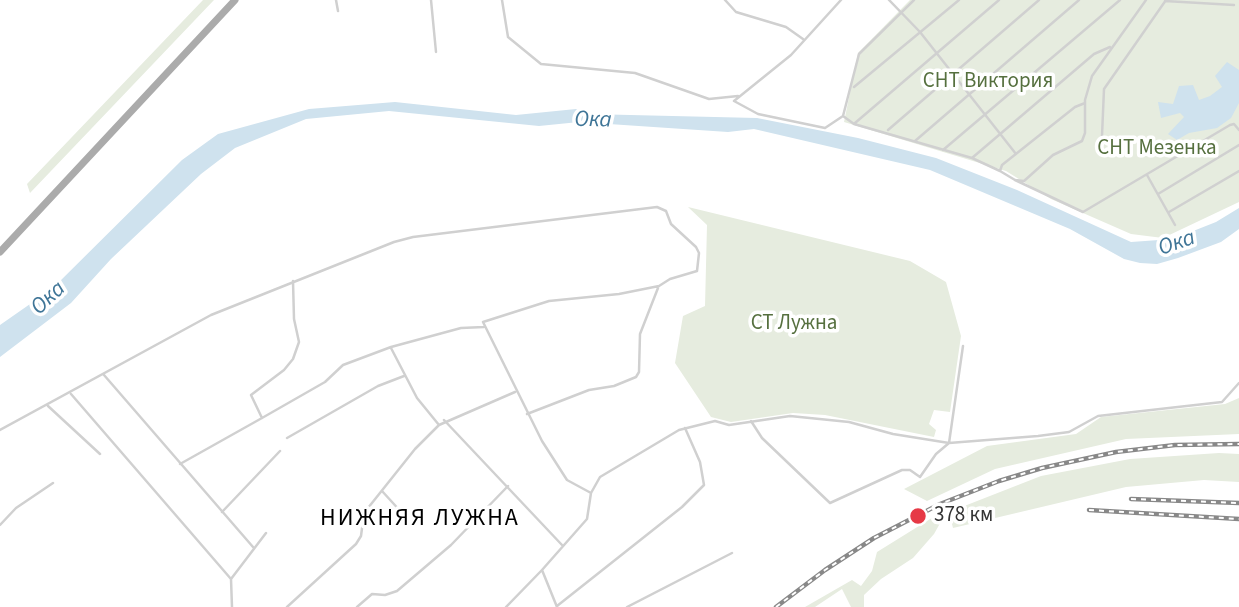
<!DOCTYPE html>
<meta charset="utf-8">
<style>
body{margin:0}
canvas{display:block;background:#fff}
</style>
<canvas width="1239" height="607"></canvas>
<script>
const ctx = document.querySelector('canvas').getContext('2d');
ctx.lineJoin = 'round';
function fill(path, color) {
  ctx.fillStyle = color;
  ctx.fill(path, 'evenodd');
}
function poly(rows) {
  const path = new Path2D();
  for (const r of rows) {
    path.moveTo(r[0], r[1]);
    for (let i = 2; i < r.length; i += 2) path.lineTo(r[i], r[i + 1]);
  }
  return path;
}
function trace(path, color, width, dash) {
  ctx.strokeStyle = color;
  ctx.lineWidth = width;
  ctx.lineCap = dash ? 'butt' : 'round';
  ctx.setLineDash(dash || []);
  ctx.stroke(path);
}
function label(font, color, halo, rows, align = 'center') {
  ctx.font = font + ' "Source Sans 3",sans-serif';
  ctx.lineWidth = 7;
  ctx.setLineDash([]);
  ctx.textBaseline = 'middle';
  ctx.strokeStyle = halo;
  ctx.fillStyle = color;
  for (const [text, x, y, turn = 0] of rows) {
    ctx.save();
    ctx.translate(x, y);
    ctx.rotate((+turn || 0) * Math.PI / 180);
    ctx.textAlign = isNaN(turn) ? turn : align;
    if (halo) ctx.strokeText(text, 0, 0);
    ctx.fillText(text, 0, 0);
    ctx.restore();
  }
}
fill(poly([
 [203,0,214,0,30,193,27,184],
 [910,0,1239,0,1239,202,1163,238,1131,234,1051,199,1006,171,844,122,858,53],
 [688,207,910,261,946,282,961,336,950,412,934,410,929,424,936,430,934,437,825,415,793,413,731,422,711,417,675,363,683,316,705,306,707,225],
 [1239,398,1239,434,1126,439,995,469,927,501,904,489,987,446,1076,434,1101,417,1225,404],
 [1219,453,1239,454,1239,482,1204,480,1126,487,953,528,949,512,1041,476,1130,459],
 [935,516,943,518,934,534,913,558,881,579,864,595,864,607,851,607,842,589,815,607,805,607,852,580,861,586,872,571,877,552]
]), '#e6ecdf');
fill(poly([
 [1227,62,1239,70,1239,103,1231,118,1217,128,1189,133,1177,140,1168,134,1184,117,1180,113,1161,118,1158,102,1173,104,1179,86,1193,85,1199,100,1210,96,1222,87,1215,76],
 [395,102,516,115,576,109,588,114,757,118,858,138,936,158,1017,190,1131,242,1173,239,1216,222,1239,208,1239,229,1221,242,1178,258,1157,264,1140,263,1124,259,1070,229,930,170,754,129,728,132,579,122,539,126,389,111,306,119,235,148,201,174,111,259,71,303,0,357,0,325,53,288,182,160,218,134,309,109]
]), '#cfe2ee');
trace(poly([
 [336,0,338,11],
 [431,0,436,52],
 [502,0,508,37,541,64,635,73,709,99,738,96],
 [725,0,736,12,786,27,803,39],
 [841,0,791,55,734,101,758,114,825,128,843,116,859,54,914,0],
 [889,0,920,32,1016,154],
 [1165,1,1234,5],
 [854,87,959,0],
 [843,116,854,124,972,158,1000,171,1002,165,1075,107,1085,103],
 [855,123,999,0],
 [888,130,1039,0],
 [1102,136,1104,89,1166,0],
 [915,141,1079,0],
 [943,150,1120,0],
 [972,158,1094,54,1110,47],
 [1000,171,1015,180,1024,181,1053,155,1082,141,1085,133,1085,100,1092,76,1146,0],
 [1147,175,1175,225],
 [1015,180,1083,212,1230,125,1234,124,1239,130],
 [1158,194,1239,145],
 [1169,212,1239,171],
 [293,281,294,319,299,342,293,359,284,370,251,395,262,418,325,382,343,365,391,347,461,328,484,327],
 [391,348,417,398,439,425],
 [104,375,253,547],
 [71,394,231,579],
 [48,406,100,454],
 [527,414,589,390,614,386,636,377,639,372,640,334,658,288],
 [444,420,562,545],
 [751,421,762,438,830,503,902,470,910,470,920,477,936,454,949,443,963,346],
 [0,430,211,315,394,242,413,237,657,207,666,211,671,224,696,247,699,253,697,271,670,279,659,286,619,294,549,301,483,322,542,441,567,480,591,493],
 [287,438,378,386,404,376],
 [180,464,262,418],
 [382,491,413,525],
 [222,512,280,451],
 [0,525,16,508,53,483],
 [557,606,682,507,704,485,700,462,685,428],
 [232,607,231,579,266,533],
 [287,607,356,544,361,536,364,513,415,449,439,425,515,392],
 [357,607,372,594,385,595,397,591,451,545,508,486],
 [506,607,542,570],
 [557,607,542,570,587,519,591,493,600,477,679,430,715,421,729,425,790,416,849,422,893,434,949,443,1038,436,1069,432,1098,416,1222,402,1239,383],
 [627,607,732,553]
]), '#d0d0d0', 2.5);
trace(poly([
 [0,252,235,0]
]), '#ababab', 7);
const rail = poly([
 [1131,499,1239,503],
 [1089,510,1239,519],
 [776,607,825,570,874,538,940,504,999,481,1042,468,1116,452,1175,445,1239,444]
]);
trace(rail, '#888', 4.5);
trace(rail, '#fff', 2, [5]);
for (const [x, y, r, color] of [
 [918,516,9,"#e63946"]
]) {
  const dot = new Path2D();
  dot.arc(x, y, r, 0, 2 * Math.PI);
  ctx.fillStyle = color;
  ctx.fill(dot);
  trace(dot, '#fff', 2.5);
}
label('21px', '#56703f', '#fff', [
 ["СНТ Виктория",988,82],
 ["СНТ Мезенка",1157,149],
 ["СТ Лужна",794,324]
]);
label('21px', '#333', '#fff', [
 ["378 км",934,516]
], 'left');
label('italic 23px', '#3f7597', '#fff', [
 ["Ока",593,121,1],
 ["Ока",1177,244,-19],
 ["Ока",49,299,-43]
]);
ctx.letterSpacing = '2px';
label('24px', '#000', '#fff', [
 ["НИЖНЯЯ ЛУЖНА",420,520]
]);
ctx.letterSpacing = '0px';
</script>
